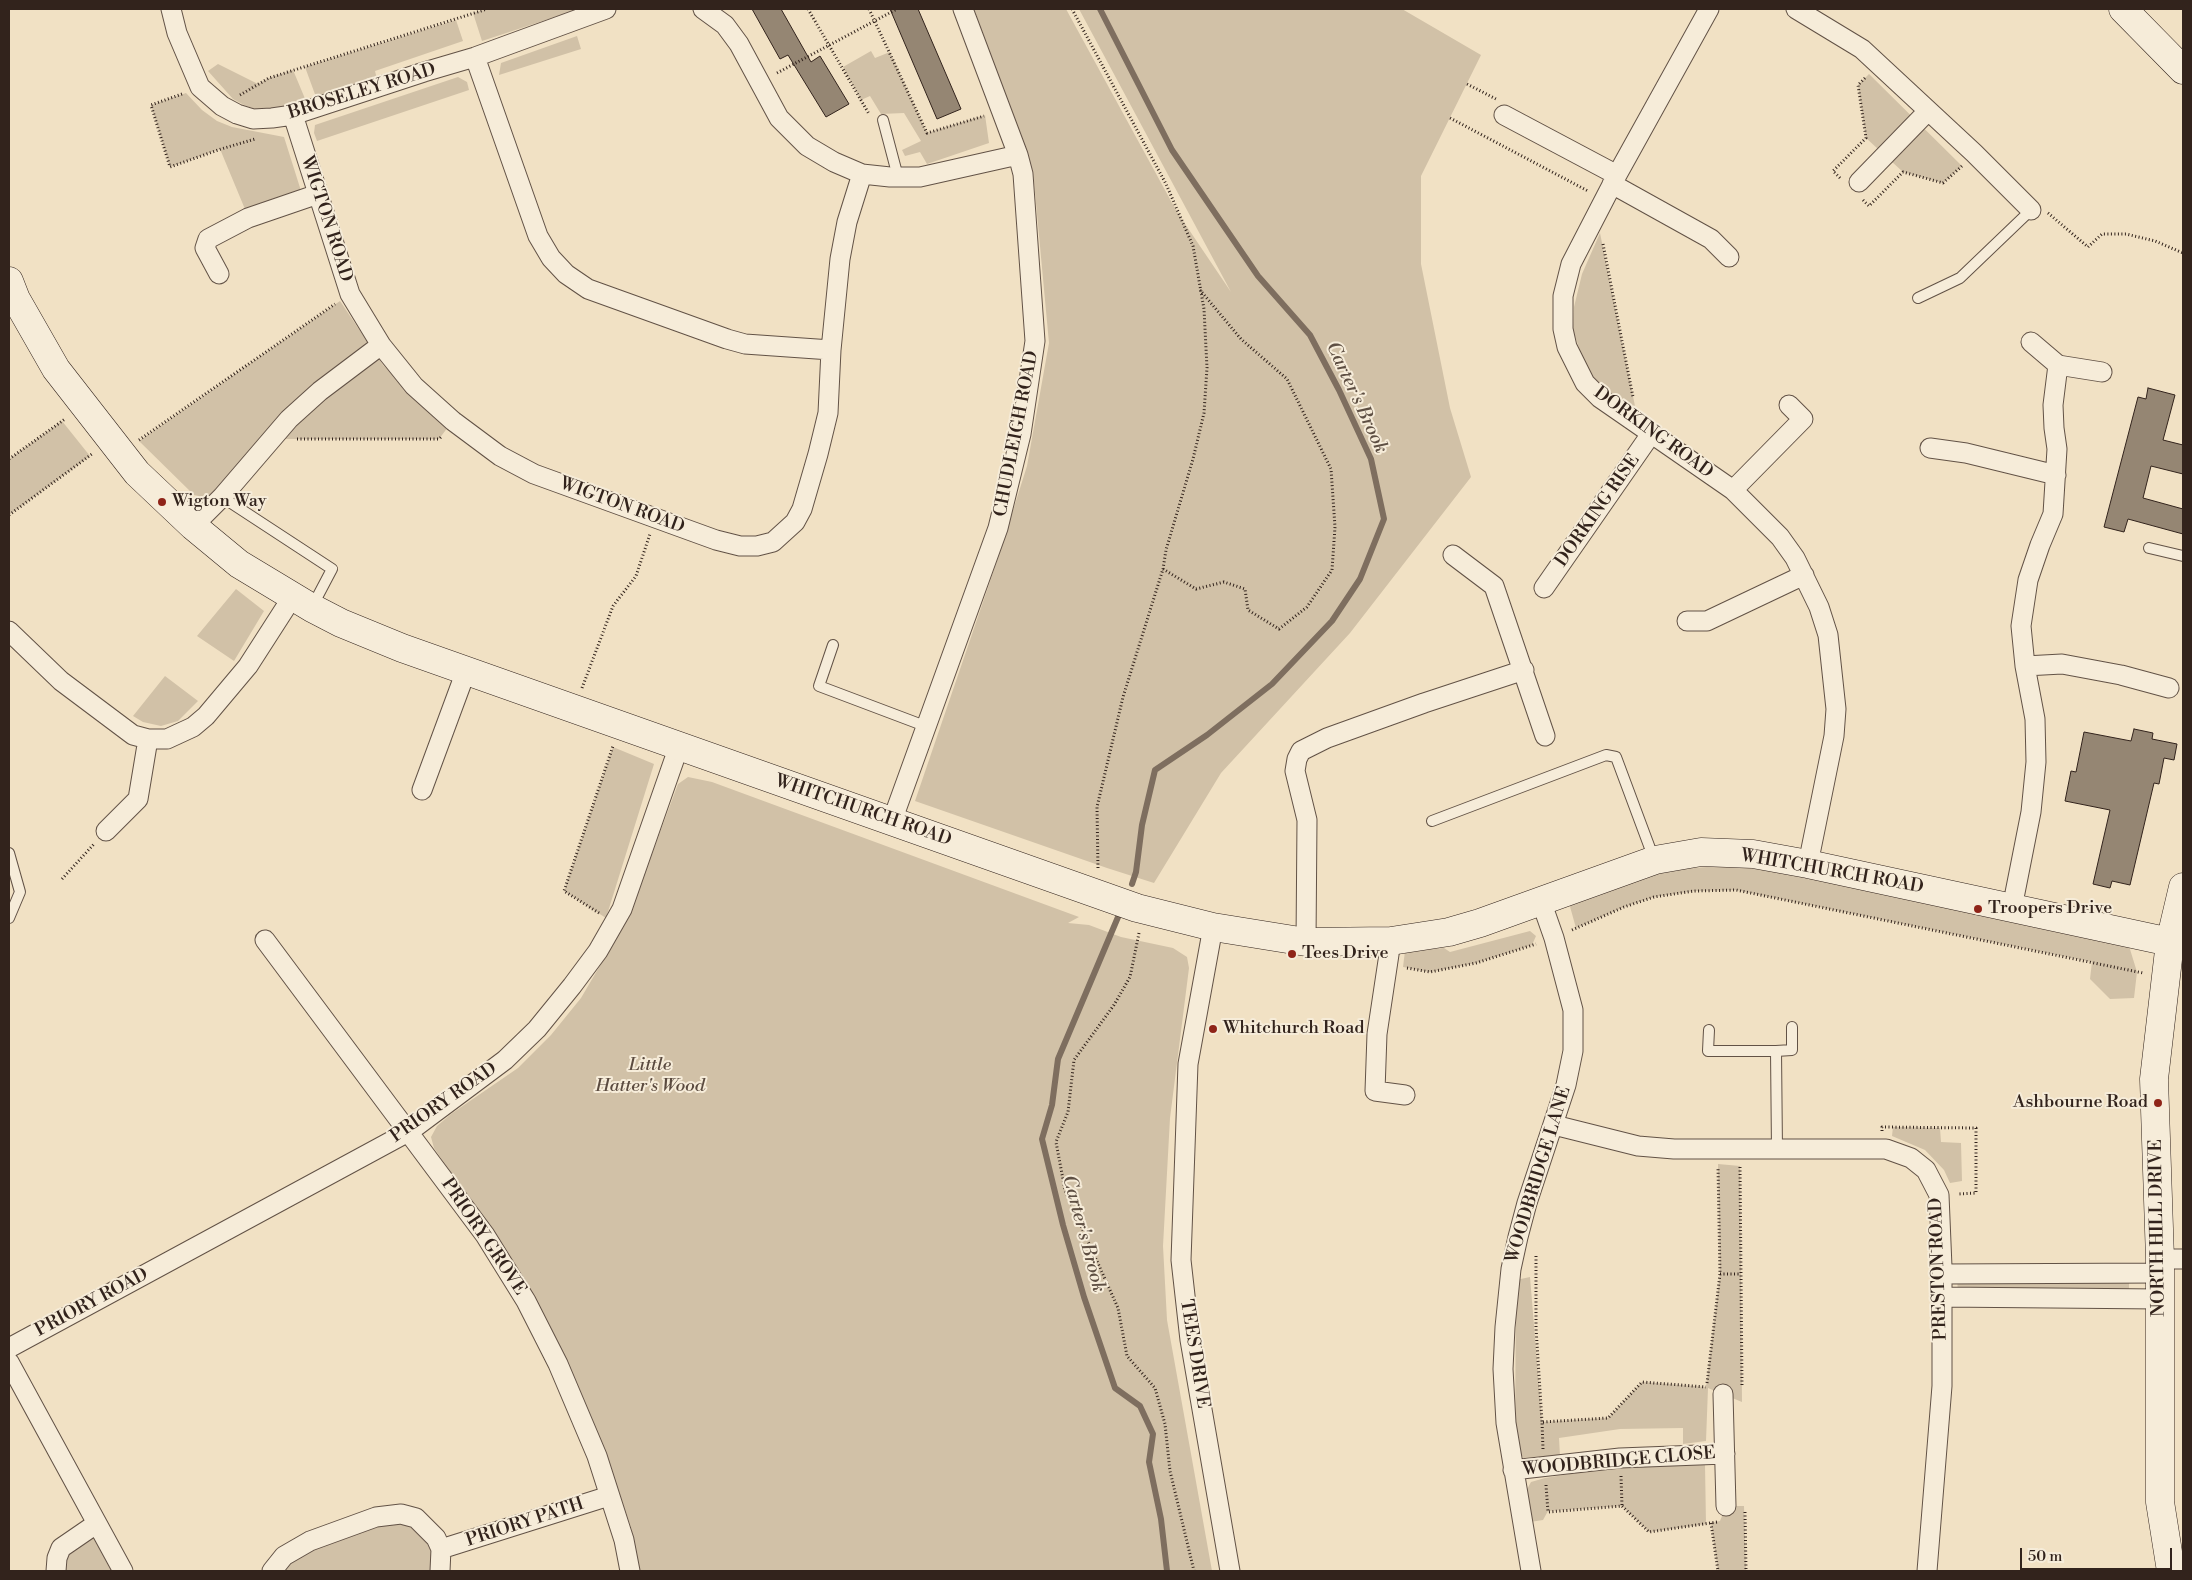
<!DOCTYPE html>
<style>
body{margin:0}
#map{position:relative;width:2192px;height:1580px;overflow:hidden;background:#f1e1c4;font-family:"Libre Bodoni",serif}
canvas{display:block}
.frame{position:absolute;inset:0;border:10px solid #32231c;pointer-events:none}
.scale{position:absolute;left:2020px;top:1548px;width:152px;height:22px;box-sizing:border-box;border:2px solid #32231c;border-top:0;padding-left:6px;font-size:15px;line-height:18px;white-space:nowrap;color:#32231c;-webkit-text-stroke:4px #f6ecd9;paint-order:stroke}
</style>
<div id="map">
<canvas width="2192" height="1580"></canvas>
<div class="frame"></div>
<div class="scale">50 m</div>
</div>
<script>
const ctx = document.querySelector('canvas').getContext('2d');
ctx.lineJoin = 'round';
function fill(path, color) {
  ctx.fillStyle = color;
  ctx.fill(path, 'evenodd');
}
function poly(rows) {
  const path = new Path2D();
  for (const r of rows) {
    path.moveTo(r[0], r[1]);
    for (let i = 2; i < r.length; i += 2) path.lineTo(r[i], r[i + 1]);
  }
  return path;
}
function trace(path, color, width, dash) {
  ctx.strokeStyle = color;
  ctx.lineWidth = width;
  ctx.lineCap = dash ? 'butt' : 'round';
  ctx.setLineDash(dash || []);
  ctx.stroke(path);
}
function label(font, color, halo, rows, align = 'center') {
  ctx.font = font + ' "Libre Bodoni",serif';
  ctx.lineWidth = 4;
  ctx.setLineDash([]);
  ctx.textBaseline = 'middle';
  ctx.strokeStyle = halo;
  ctx.fillStyle = color;
  for (const [text, x, y, turn = 0] of rows) {
    ctx.save();
    ctx.translate(x, y);
    ctx.rotate((+turn || 0) * Math.PI / 180);
    ctx.textAlign = isNaN(turn) ? turn : align;
    if (halo) ctx.strokeText(text, 0, 0);
    ctx.fillText(text, 0, 0);
    ctx.restore();
  }
}
fill(poly([
 [487,9,579,9,482,41,473,13],
 [974,9,1066,9,1177,212,1231,292,1079,9,1402,9,1481,55,1421,176,1421,264,1450,408,1471,477,1350,633,1221,773,1154,883,1107,868,915,801,997,561,1027,466,1049,343,1033,171],
 [456,20,463,41,375,71,377,79,316,97,305,67],
 [577,36,581,49,499,75,501,63],
 [871,51,875,58,890,52,927,133,985,115,989,143,927,164,920,152,905,156,902,150,921,141,904,113,881,114,870,96,861,100,843,67],
 [218,64,258,84,269,78,293,70,306,101,281,109,258,110,244,105,233,99,208,71],
 [1869,74,1962,166,1943,183,1903,172,1866,138,1858,85],
 [458,77,467,82,469,90,317,141,314,133,315,125],
 [186,93,202,110,217,121,232,127,284,137,302,194,247,214,220,149,170,167,151,105],
 [1600,233,1636,411,1610,394,1592,377,1582,357,1573,330,1574,307,1582,274],
 [340,301,383,365,448,427,439,439,272,439,265,435,208,498,194,495,139,441],
 [62,421,90,456,9,515,9,459],
 [236,589,264,611,234,661,197,636],
 [165,676,198,701,178,721,161,726,143,722,133,716],
 [613,747,654,764,606,918,564,891],
 [688,777,712,782,1079,917,1068,923,1089,925,1121,937,1173,948,1187,957,1189,968,1170,1118,1163,1246,1167,1320,1212,1571,640,1571,631,1527,602,1443,555,1337,528,1286,434,1148,431,1137,437,1126,451,1114,518,1068,551,1035,581,998,628,918,678,784],
 [1707,867,1742,867,1804,876,2129,946,2137,972,2134,998,2110,999,2090,979,2092,962,1736,890,1694,891,1654,897,1624,907,1576,928,1569,903,1667,870],
 [1530,931,1536,936,1532,945,1476,963,1430,972,1403,967,1405,951,1444,948,1450,952],
 [1893,1127,1940,1128,1941,1142,1961,1143,1962,1181,1950,1183,1944,1170,1925,1150,1892,1136],
 [1718,1164,1740,1166,1742,1402,1708,1388,1706,1441,1683,1444,1683,1428,1620,1429,1559,1438,1560,1456,1524,1459,1515,1444,1516,1280,1530,1277,1542,1422,1608,1418,1642,1382,1706,1387,1720,1274],
 [2129,1273,2129,1298,1958,1297,1957,1274],
 [1659,1464,1705,1465,1706,1524,1649,1532,1622,1506,1548,1511,1543,1520,1530,1522,1525,1493,1531,1482,1545,1478,1620,1466],
 [1726,1506,1744,1506,1746,1571,1718,1571,1711,1523,1720,1521],
 [376,1517,429,1529,440,1571,272,1571,284,1556],
 [96,1524,123,1571,56,1571,57,1558]
]), '#d1c1a7');
trace(poly([
 [1100,9,1172,150,1258,276,1310,335,1339,390,1371,459,1384,519,1360,579,1332,621,1272,684,1207,735,1155,770,1142,825,1136,872,1132,884],
 [1121,910,1058,1059,1052,1105,1042,1139,1063,1225,1084,1297,1115,1388,1140,1406,1153,1434,1149,1462,1161,1519,1167,1571]
]), '#7e6e5f', 6);
const building = poly([
 [752,9,781,9,811,62,820,56,849,104,826,117,788,55,780,59,752,9],
 [890,9,918,9,961,109,937,119,890,9],
 [2148,388,2175,395,2163,440,2183,445,2183,474,2151,466,2143,498,2183,509,2183,534,2128,519,2124,532,2104,527,2138,397,2146,399,2148,388],
 [2134,729,2153,733,2152,739,2177,744,2174,760,2164,758,2159,784,2154,783,2130,885,2112,881,2110,888,2093,884,2110,810,2065,801,2071,771,2076,772,2084,732,2131,741,2134,729]
]);
fill(building, '#958673');
trace(building, '#32231c', 1);
const lane = poly([
 [883,120,898,177],
 [1918,298,1960,278,2031,210],
 [222,497,332,569,312,607],
 [2149,548,2183,556],
 [833,645,819,686,925,726],
 [1432,821,1606,755,1616,757,1654,859],
 [9,853,20,892,9,918],
 [1709,1030,1708,1051,1776,1051,1792,1050,1792,1027],
 [1776,1051,1777,1150]
]);
const street = poly([
 [171,9,177,33,200,87,222,106,237,114,253,119,272,118,293,115,424,72,475,57,606,9],
 [703,9,725,25,739,44,779,118,807,146,834,162,862,174,890,177,920,177,1018,155],
 [1709,9,1617,175,1571,264,1563,296,1563,329,1567,347,1585,383,1600,398,1733,490,1780,537,1795,558,1819,607,1828,635,1836,709,1834,736,1808,864],
 [1796,9,1862,49,1974,153,2031,210],
 [475,57,538,236,551,258,566,274,588,289,727,339,745,344,831,350],
 [293,115,350,294,381,345,414,386,453,421,500,456,534,474,716,540,740,546,757,546,773,542,795,522,802,509,818,454,828,413,831,350,840,259,847,222,862,174],
 [1504,115,1617,175],
 [1859,182,1928,111],
 [1612,184,1711,239,1729,257],
 [219,274,205,248,208,239,248,218,318,194],
 [2031,342,2058,365,2102,372],
 [1930,448,1966,453,2056,475],
 [1733,490,1803,419,1789,405],
 [193,526,222,497,289,419,320,391,381,345],
 [1453,555,1494,586,1545,736],
 [1544,588,1651,434],
 [1687,621,1707,621,1804,575],
 [9,631,61,681,133,735,148,739,167,739,193,727,206,716,248,666,293,596],
 [2025,666,2062,664,2121,675,2169,688],
 [422,790,466,671],
 [892,821,998,528,1021,434,1035,341,1023,174,1018,155,963,9],
 [106,831,138,799,148,739],
 [2012,908,2031,812,2036,762,2035,719,2025,666,2021,626,2028,580,2040,545,2053,514,2057,449,2054,428,2053,405,2058,365],
 [1213,927,1188,1064,1181,1260,1190,1340,1230,1571],
 [265,940,485,1235,526,1301,558,1364,597,1456,624,1540,630,1571],
 [1391,941,1377,1034,1375,1091,1405,1095],
 [1306,942,1307,820,1295,771,1297,759,1301,751,1327,738,1424,703,1524,670],
 [1554,1125,1638,1146,1674,1149,1886,1149,1911,1158,1926,1170,1939,1195,1942,1267,1942,1386,1927,1571],
 [2160,1259,2183,1259],
 [1942,1274,2160,1273],
 [1942,1297,2160,1299],
 [9,1348,410,1131,505,1060,537,1029,572,986,598,951,622,909,679,746],
 [9,1362,123,1571],
 [1723,1394,1726,1506],
 [1513,1470,1620,1458,1725,1454],
 [441,1549,609,1496],
 [56,1571,57,1558,61,1548,96,1524],
 [272,1571,284,1556,310,1541,376,1517,401,1514,416,1518,436,1538,441,1549,440,1571],
 [1531,1571,1506,1423,1503,1369,1505,1327,1511,1269,1518,1237,1527,1203,1566,1085,1573,1051,1573,1010,1554,938,1541,901]
]);
const secondary = poly([
 [2123,9,2183,70],
 [9,281,16,299,56,369,137,473,193,526,239,564,312,608,341,623,402,648,1137,908,1213,927,1306,942,1391,941,1449,932,1480,923,1655,860,1701,852,1753,854,1808,864,2170,942],
 [2171,1571,2160,1502,2160,1259,2154,1079,2170,942,2183,887]
]);
trace(lane, '#625246', 12);
trace(street, '#625246', 21);
trace(secondary, '#32231c', 29);
trace(poly([
 [808,9,869,114],
 [869,9,927,133,984,116],
 [1072,9,1166,184,1193,246,1204,309,1207,368,1204,413,1193,459,1166,550,1163,569,1123,697,1097,807,1098,869],
 [777,73,897,9],
 [1467,84,1496,99],
 [182,94,151,105,170,167,221,149,255,139],
 [240,95,269,78,487,9],
 [1450,118,1588,191],
 [1840,178,1833,171,1866,138,1858,85,1866,77],
 [1863,200,1869,206,1903,172,1943,183,1962,166],
 [2048,213,2088,247,2102,234,2126,234,2155,241,2183,253],
 [1603,244,1633,397],
 [297,439,439,439,442,436],
 [139,440,335,304],
 [9,459,65,419],
 [9,515,92,454],
 [1163,569,1196,589,1224,582,1245,589,1248,610,1279,629,1307,607,1332,570,1335,527,1331,469,1287,379,1241,339,1200,290],
 [582,688,613,606,636,576,650,534],
 [62,879,94,844],
 [599,913,564,891,613,746],
 [1572,930,1624,907,1654,897,1694,891,1736,890,2143,973],
 [1139,933,1130,977,1114,1005,1074,1060,1068,1112,1056,1142,1065,1190,1118,1308,1127,1356,1155,1388,1165,1424,1170,1471,1194,1571],
 [1407,968,1430,972,1476,963,1536,944],
 [1882,1131,1882,1127,1976,1128,1976,1193,1958,1194],
 [1740,1167,1742,1386],
 [1536,1256,1536,1328,1542,1422],
 [1720,1274,1740,1274],
 [1707,1383,1720,1274,1718,1167],
 [1543,1449,1542,1422,1608,1418,1642,1382,1706,1387],
 [1621,1476,1622,1506],
 [1546,1485,1548,1512,1622,1506,1649,1532,1717,1522],
 [1745,1512,1746,1571],
 [1711,1523,1718,1571]
]), '#32231c', 3, [1, 2.5]);
trace(lane, '#f6ecd9', 10);
trace(street, '#f6ecd9', 19);
trace(secondary, '#f6ecd9', 28);
for (const [x, y, r, color] of [
 [162,502,5,"#8f2418"],
 [1978,909,5,"#8f2418"],
 [1292,954,5,"#8f2418"],
 [1213,1029,5,"#8f2418"],
 [2158,1103,5,"#8f2418"]
]) {
  const dot = new Path2D();
  dot.arc(x, y, r, 0, 2 * Math.PI);
  ctx.fillStyle = color;
  ctx.fill(dot);
  trace(dot, '#f6ecd9', 2);
}
label('18px', '#32231c', '#f6ecd9', [
 ["BROSELEY ROAD",362,92,-17],
 ["WIGTON ROAD",326,219,72],
 ["DORKING ROAD",1653,433,36],
 ["CHUDLEIGH ROAD",1017,434,-79],
 ["WIGTON ROAD",622,506,20],
 ["DORKING RISE",1598,511,-55],
 ["WHITCHURCH ROAD",863,811,19],
 ["WHITCHURCH ROAD",1832,872,10],
 ["PRIORY ROAD",444,1103,-35],
 ["WOODBRIDGE LANE",1539,1175,-73],
 ["NORTH HILL DRIVE",2158,1228,-91],
 ["PRIORY GROVE",483,1237,56],
 ["PRESTON ROAD",1939,1269,-92],
 ["PRIORY ROAD",92,1303,-28],
 ["TEES DRIVE",1194,1354,81],
 ["WOODBRIDGE CLOSE",1619,1462,-5],
 ["PRIORY PATH",525,1523,-18]
]);
label('18px', '#32231c', '#f6ecd9', [
 ["Wigton Way",172,502],
 ["Troopers Drive",1988,909],
 ["Tees Drive",1302,954],
 ["Whitchurch Road",1223,1029],
 ["Ashbourne Road",2148,1103,"right"]
], 'left');
label('italic 18px', '#5a4a3f', '#f6ecd9', [
 ["Little",650,1066],
 ["Hatter's Wood",650,1087]
]);
label('italic 19px', '#5e4f43', '#f6ecd9', [
 ["Carter's Brook",1356,398,65],
 ["Carter's Brook",1083,1234,75]
]);
</script>
